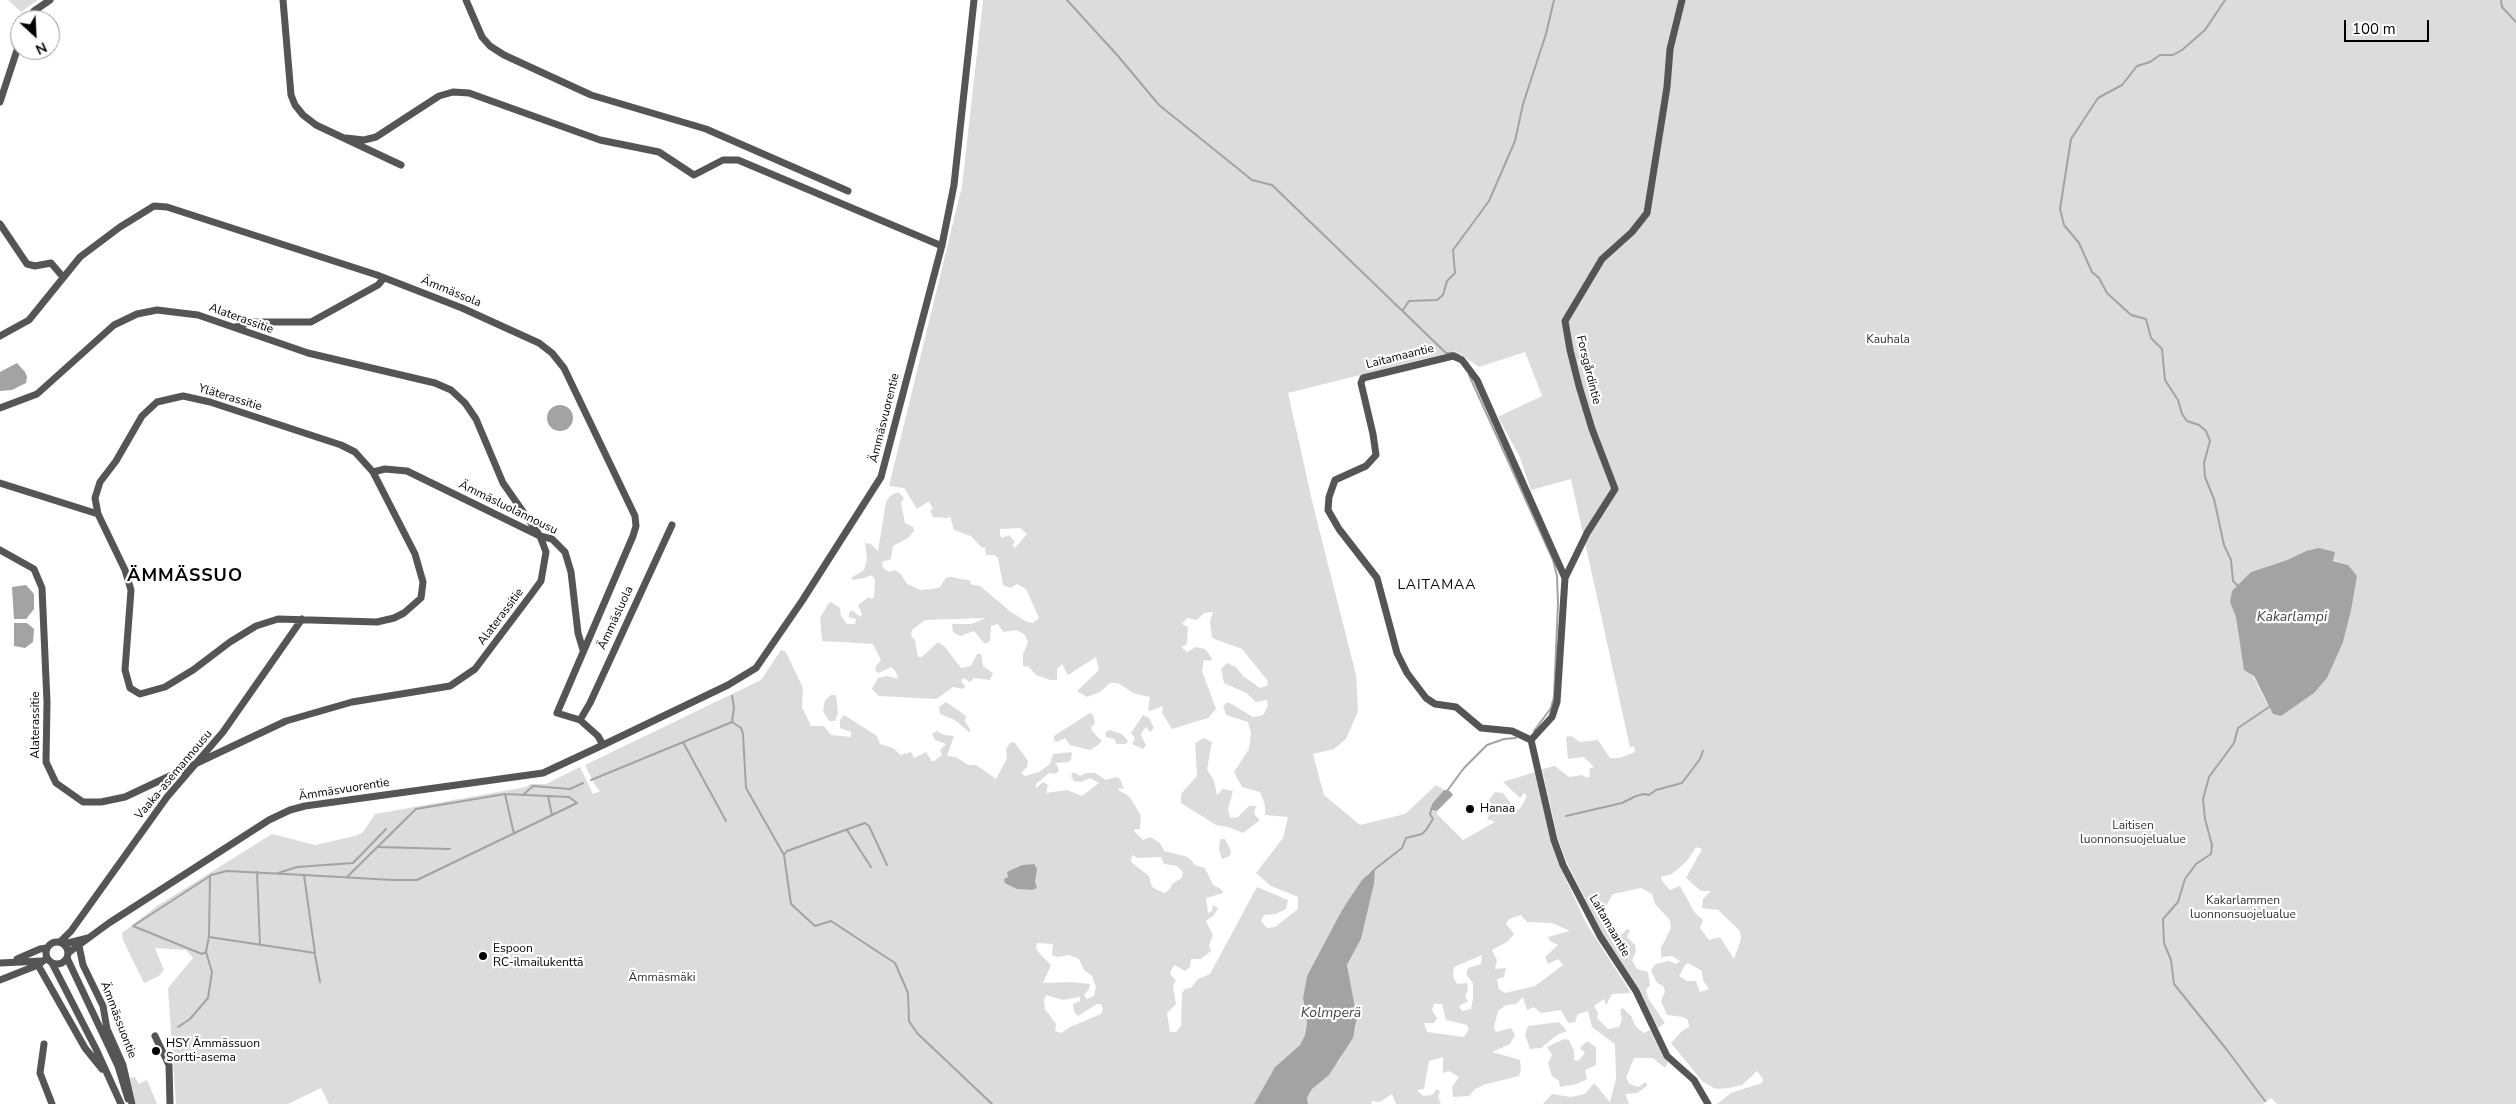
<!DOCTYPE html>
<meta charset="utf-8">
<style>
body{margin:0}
#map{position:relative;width:2516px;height:1104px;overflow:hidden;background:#fff;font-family:"Nunito Sans",sans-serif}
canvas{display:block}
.north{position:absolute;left:10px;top:10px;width:50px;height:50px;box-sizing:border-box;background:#fff;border:1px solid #999;border-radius:50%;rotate:155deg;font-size:14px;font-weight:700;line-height:20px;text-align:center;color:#000}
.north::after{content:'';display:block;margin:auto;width:18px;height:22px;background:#000;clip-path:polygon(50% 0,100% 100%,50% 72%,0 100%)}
.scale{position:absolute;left:2344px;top:20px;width:85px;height:22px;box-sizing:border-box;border:2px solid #000;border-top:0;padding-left:6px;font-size:15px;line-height:18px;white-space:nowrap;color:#000;-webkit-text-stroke:4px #fff;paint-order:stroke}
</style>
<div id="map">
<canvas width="2516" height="1104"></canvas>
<div class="north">N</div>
<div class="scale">100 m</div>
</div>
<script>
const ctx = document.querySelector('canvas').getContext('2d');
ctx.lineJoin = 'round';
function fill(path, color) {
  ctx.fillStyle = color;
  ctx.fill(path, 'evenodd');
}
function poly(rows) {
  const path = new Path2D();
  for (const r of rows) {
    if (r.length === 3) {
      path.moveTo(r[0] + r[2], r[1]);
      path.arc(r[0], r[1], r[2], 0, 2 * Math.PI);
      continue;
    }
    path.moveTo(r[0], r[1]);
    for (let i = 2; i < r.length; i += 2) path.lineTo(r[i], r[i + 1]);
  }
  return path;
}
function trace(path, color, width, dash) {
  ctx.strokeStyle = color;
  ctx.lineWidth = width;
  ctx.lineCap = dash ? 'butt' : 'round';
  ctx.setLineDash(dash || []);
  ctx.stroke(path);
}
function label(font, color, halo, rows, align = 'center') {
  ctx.font = font + ' "Nunito Sans",sans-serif';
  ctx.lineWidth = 4.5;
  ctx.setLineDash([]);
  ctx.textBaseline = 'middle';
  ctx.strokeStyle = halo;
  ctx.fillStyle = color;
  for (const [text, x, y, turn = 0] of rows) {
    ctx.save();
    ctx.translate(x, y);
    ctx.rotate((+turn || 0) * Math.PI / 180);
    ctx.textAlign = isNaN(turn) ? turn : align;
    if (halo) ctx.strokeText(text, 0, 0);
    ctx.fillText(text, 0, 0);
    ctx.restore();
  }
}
fill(poly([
 [8,0,38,0,21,12],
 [983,0,2516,0,2516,1104,2277,1104,2271,1098,2263,1104,1717,1104,1731,1093,1762,1083,1763,1079,1757,1071,1742,1085,1729,1088,1716,1089,1703,1082,1671,1043,1682,1031,1689,1027,1688,1020,1683,1017,1667,1015,1661,1001,1665,991,1663,986,1657,983,1651,970,1656,964,1668,961,1676,964,1680,961,1672,956,1661,957,1661,948,1671,928,1670,920,1655,904,1652,894,1641,888,1613,894,1606,906,1605,919,1612,930,1621,935,1627,929,1630,930,1627,937,1635,945,1636,951,1632,960,1637,969,1648,972,1650,985,1646,990,1648,998,1665,1023,1658,1028,1639,988,1603,934,1567,863,1558,839,1542,769,1555,766,1569,777,1582,775,1587,778,1590,776,1589,769,1594,767,1584,757,1568,759,1566,737,1571,736,1580,742,1598,740,1610,758,1620,758,1635,752,1634,746,1630,747,1571,479,1531,490,1520,457,1498,417,1542,396,1525,352,1479,367,1456,351,1288,393,1313,505,1356,675,1358,711,1346,739,1334,749,1313,754,1324,795,1360,825,1405,814,1436,785,1444,790,1432,804,1432,810,1437,811,1437,814,1463,840,1495,822,1487,819,1490,814,1487,803,1495,792,1503,793,1516,810,1520,809,1527,796,1524,793,1520,798,1503,782,1535,772,1557,860,1586,923,1631,993,1612,994,1606,1005,1604,999,1594,1006,1598,1013,1597,1018,1608,1029,1619,1027,1622,1020,1620,1010,1623,1008,1631,1016,1636,1027,1644,1033,1650,1030,1663,1056,1668,1062,1665,1068,1653,1058,1634,1058,1626,1078,1630,1084,1638,1087,1646,1082,1647,1086,1637,1093,1625,1094,1629,1103,1628,1104,1543,1104,1552,1094,1571,1097,1585,1094,1594,1083,1610,1102,1616,1079,1615,1044,1592,1027,1588,1011,1578,1014,1575,1022,1568,1023,1561,1010,1541,1013,1534,1007,1527,1010,1523,997,1516,1004,1506,1005,1498,1011,1494,1027,1496,1032,1511,1028,1515,1035,1510,1044,1492,1052,1520,1060,1521,1070,1519,1076,1486,1084,1475,1089,1469,1096,1453,1097,1452,1087,1459,1077,1449,1071,1443,1073,1443,1057,1429,1061,1424,1089,1417,1090,1423,1096,1432,1095,1437,1089,1440,1091,1438,1097,1441,1104,1396,1104,1392,1094,1380,1102,1371,1101,1372,1104,1308,1104,1307,1098,1312,1089,1339,1061,1356,1028,1357,1018,1347,965,1361,939,1374,884,1369,872,1342,910,1307,976,1303,998,1307,1023,1305,1035,1300,1045,1275,1067,1254,1104,329,1104,321,1088,288,1104,176,1104,168,988,193,958,186,950,155,948,164,970,159,976,144,983,123,940,122,933,157,906,272,834,315,845,355,836,363,832,375,814,526,787,530,784,546,784,580,767,593,794,600,791,595,785,585,765,761,680,781,650,786,652,803,688,802,707,811,726,824,726,831,735,851,737,851,732,840,728,840,720,844,715,877,736,880,744,893,748,901,755,911,752,914,758,926,752,932,761,934,761,942,755,940,750,946,744,935,740,932,734,937,731,944,735,954,736,947,756,956,757,968,765,976,765,996,779,1007,758,1006,749,1011,742,1015,743,1028,761,1027,767,1021,773,1025,776,1039,772,1050,764,1053,754,1072,752,1071,760,1068,762,1056,763,1059,771,1055,774,1049,773,1036,784,1036,788,1043,782,1048,785,1046,793,1067,790,1082,796,1099,783,1090,778,1081,782,1074,781,1071,776,1073,772,1080,776,1086,773,1095,773,1106,780,1116,777,1120,779,1124,789,1119,788,1118,790,1129,796,1141,816,1140,829,1135,829,1134,831,1143,840,1150,837,1160,843,1164,851,1188,857,1195,865,1205,868,1213,885,1221,889,1223,893,1206,898,1208,913,1212,911,1213,905,1218,908,1214,915,1206,921,1213,935,1209,945,1211,951,1201,959,1191,959,1190,967,1185,971,1175,965,1172,968,1170,974,1176,981,1173,986,1176,1004,1167,1013,1170,1032,1176,1032,1181,1026,1182,993,1185,989,1191,988,1198,979,1210,974,1257,887,1288,900,1286,909,1276,914,1264,915,1261,921,1267,928,1275,927,1298,909,1298,897,1271,886,1256,873,1283,838,1288,817,1265,815,1265,805,1260,792,1242,787,1234,772,1249,749,1251,733,1248,722,1226,715,1223,706,1228,702,1253,717,1263,715,1268,706,1267,700,1256,702,1246,693,1224,683,1221,669,1227,663,1236,667,1243,676,1260,688,1267,686,1268,681,1242,649,1212,638,1210,622,1213,612,1204,613,1197,620,1187,618,1182,624,1188,627,1187,644,1181,647,1187,652,1196,647,1205,649,1212,658,1211,661,1204,660,1202,671,1216,709,1208,718,1172,729,1162,713,1163,706,1150,711,1148,710,1150,697,1133,693,1118,683,1110,683,1100,692,1087,697,1077,691,1099,670,1096,657,1068,675,1062,664,1057,669,1057,680,1050,680,1036,675,1029,667,1023,666,1023,654,1028,642,1025,635,1017,630,1003,632,998,624,991,626,990,641,985,644,974,631,960,636,953,632,952,624,971,624,986,618,925,620,912,630,911,636,915,640,918,657,922,657,938,642,945,647,961,668,971,666,977,654,981,654,983,666,993,673,990,680,974,678,970,682,964,678,961,681,965,686,963,689,953,687,936,699,879,696,872,689,878,678,887,676,898,679,896,672,891,667,879,673,875,671,876,666,881,660,873,644,822,641,820,618,828,604,831,602,840,608,841,616,847,624,855,624,856,619,849,617,849,613,852,610,860,617,862,614,858,605,869,597,871,599,874,597,875,579,871,575,865,578,853,580,851,578,864,570,867,559,865,543,871,544,878,551,886,502,890,496,898,492,904,498,901,503,905,523,913,527,914,531,908,538,893,546,891,559,882,562,883,568,889,572,895,570,901,574,907,584,921,590,939,588,946,578,951,577,971,581,970,584,980,586,1011,612,1027,622,1033,623,1039,618,1026,589,1017,584,1011,588,1003,585,998,558,995,555,986,555,985,547,982,548,971,536,954,530,950,516,948,518,933,517,930,510,933,509,929,501,917,509,904,488,889,486,962,186],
 [1020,528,1027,534,1015,548,1012,545,1015,542,1009,535,1002,538,1000,535,1000,529],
 [2306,551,2348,565,2334,661,2327,678,2267,703,2253,676,2239,630,2233,591,2251,572,2287,560],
 [1696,847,1702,849,1686,878,1701,891,1711,891,1703,899,1702,908,1718,910,1740,931,1741,939,1734,959,1720,937,1709,940,1700,928,1703,920,1695,913,1680,886,1670,890,1662,881,1661,877,1672,874,1687,861],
 [1132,855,1138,858,1161,857,1164,864,1177,866,1183,872,1182,878,1172,884,1170,889,1164,893,1152,887,1149,876,1131,862],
 [1037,869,1032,890,1017,889,1008,877],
 [1521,915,1527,922,1552,923,1570,931,1548,937,1550,941,1558,945,1545,957,1548,964,1558,959,1563,965,1535,986,1505,993,1499,989,1497,979,1504,977,1506,968,1495,969,1497,960,1492,950,1507,942,1514,934,1506,924,1509,919],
 [1037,943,1053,944,1052,955,1057,957,1069,955,1079,959,1084,970,1092,976,1096,987,1094,996,1087,999,1084,995,1089,989,1090,984,1072,982,1043,983,1051,965,1039,953,1036,948],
 [1482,955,1481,964,1468,968,1466,974,1473,983,1473,999,1471,1009,1462,1011,1459,1006,1468,1001,1465,996,1468,990,1467,983,1457,984,1453,976,1454,967],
 [1688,963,1702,971,1703,980,1709,989,1700,992,1696,981,1687,981,1679,976,1685,965],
 [1046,995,1063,1000,1080,997,1080,1001,1073,1004,1074,1012,1078,1016,1097,1004,1101,1004,1103,1009,1101,1014,1070,1027,1061,1033,1055,1031,1056,1024,1045,1009,1044,1000],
 [1434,1004,1442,1004,1446,1020,1467,1025,1469,1029,1464,1037,1427,1032,1424,1023,1434,1023,1437,1018,1432,1010],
 [831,695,836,695,838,713,835,721,829,721,823,711,825,700],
 [946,702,966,716,965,721,971,731,969,732,955,720,940,714,939,707],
 [1090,713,1093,715,1095,724,1091,727,1092,731,1102,741,1098,745,1090,750,1070,745,1065,738,1057,742,1054,740,1054,736],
 [1143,715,1149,718,1154,728,1150,732,1146,727,1142,732,1141,735,1146,745,1143,749,1132,744,1135,738,1131,733],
 [1109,730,1122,734,1128,741,1126,744,1116,744,1115,739,1106,737,1105,733],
 [1204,738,1212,742,1207,769,1214,781,1217,795,1223,789,1233,791,1228,809,1230,818,1238,817,1249,806,1256,806,1254,814,1260,820,1243,833,1228,827,1216,825,1181,803,1181,794,1197,776,1195,743],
 [1220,839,1225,839,1231,851,1230,856,1222,859,1219,850],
 [1559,1022,1567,1031,1557,1035,1541,1048,1530,1049,1525,1035,1528,1026],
 [1564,1039,1569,1040,1574,1051,1574,1060,1578,1061,1585,1053,1580,1048,1587,1041,1596,1047,1596,1065,1585,1070,1587,1079,1577,1084,1560,1087,1559,1081,1552,1076,1548,1063,1552,1055,1547,1047],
 [135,1077,139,1084,147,1080,157,1104,136,1104,130,1078]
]), '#dcdcdc');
fill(poly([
 [17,363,25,372,27,377,26,383,12,390,0,391,0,372],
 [560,418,13],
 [2319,548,2335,552,2333,561,2348,565,2357,576,2351,610,2343,642,2327,678,2314,693,2281,716,2273,714,2254,676,2244,670,2236,617,2230,602,2232,591,2251,572,2287,560,2306,551],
 [26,585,34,594,34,609,26,619,14,619,12,587],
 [14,623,27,623,34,629,33,642,25,648,14,646],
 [1444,790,1450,791,1453,795,1437,811,1432,810,1432,804],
 [1034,864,1037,869,1035,882,1037,888,1032,890,1017,889,1005,883,1004,879,1008,877,1007,872,1022,865],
 [1375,868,1374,884,1361,939,1347,965,1357,1018,1353,1038,1329,1075,1312,1089,1307,1098,1308,1104,1254,1104,1275,1067,1300,1045,1305,1035,1307,1023,1303,998,1307,976,1342,910,1362,880]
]), '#a3a3a3');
trace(poly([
 [1067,0,1118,56,1159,105,1252,180,1272,185,1446,353,1455,353,1459,355],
 [2225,0,2205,30,2182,50,2173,55,2160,55,2150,62,2137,66,2122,85,2098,98,2071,139,2060,209,2064,225,2079,243,2092,272,2099,278,2107,293,2131,315,2146,319,2151,338,2162,349,2165,380,2178,400,2182,414,2187,421,2199,425,2206,431,2210,441,2204,463,2205,477,2214,499,2224,545,2231,560,2233,581,2238,586],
 [2501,0,2502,7,2516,22],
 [1403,310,1409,301,1437,300,1443,295,1447,281,1455,273,1453,250,1489,201,1515,141,1523,104,1546,34,1554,0],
 [1469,375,1553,560,1557,576,1558,603,1554,697,1551,708,1534,731],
 [732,722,741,728,743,734,746,788,784,855,791,904,815,926,831,921,895,963,908,993,909,1021,917,1033,992,1104],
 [683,742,726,821],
 [591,780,732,722,734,707,732,696],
 [1447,791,1464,768,1487,745,1504,739,1516,738],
 [505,794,514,834],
 [523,795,533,786,570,789,583,783],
 [548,796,552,815],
 [1566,816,1622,803,1636,796,1644,794,1649,795,1656,790,1682,783,1700,759,1703,751],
 [847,830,871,867],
 [378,847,450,849],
 [784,855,787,851,865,823,869,826,887,865],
 [1375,869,1402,848,1406,838,1422,834,1426,830,1433,819,1430,814,1432,807],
 [257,872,260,945],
 [278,873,297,867,353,863,386,829],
 [304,875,393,880,417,880,577,803,569,797,505,794,416,809,347,877],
 [209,937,315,953,304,875,227,871,211,875],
 [315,955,320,982],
 [178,1027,190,1019,208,998,212,972,206,952,209,936,210,876,133,926,202,954,206,952],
 [2265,1101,2227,1050,2174,984,2171,960,2164,943,2163,919,2178,902,2185,879,2196,864,2211,854,2212,845,2205,819,2203,799,2209,777,2234,743,2238,728,2269,707]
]), '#a3a3a3', 2);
trace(poly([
 [283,0,291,95,295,105,303,115,316,125,401,165],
 [466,0,482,37,490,46,504,55,591,95,706,129,848,191],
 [29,20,34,11,50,0],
 [0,102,20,41],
 [346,138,364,140,376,137,439,96,453,92,469,93,600,140,659,152,694,175,723,160,738,160,942,246],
 [0,224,27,264,35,266,51,263,63,277],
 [235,327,253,322,311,322,378,285,384,278],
 [0,336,29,320,80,257,120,227,154,206,167,207,377,275,462,308,539,343,552,353,564,368,635,516,636,526,633,536,557,713,580,720,598,736,603,745,728,685,756,668,802,601,881,477,942,245,954,185,974,0],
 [1453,356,1462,360,1477,380,1565,578,1557,702,1552,717,1531,740,1512,731,1481,728,1456,707,1435,704,1426,698,1407,673,1397,653,1377,578,1339,529,1328,510,1329,497,1335,480,1366,466,1376,455,1373,434,1361,383,1363,378,1453,356],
 [183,396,210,402,341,445,355,452,373,472,415,554,423,582,421,598,404,613,394,618,377,622,278,619,256,626,230,642,193,670,165,687,140,694,130,688,125,670,131,590,125,570,98,514,95,498,100,482,116,461,142,416,157,402,183,396],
 [0,408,37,394,114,325,137,314,157,310,198,315,308,353,435,383,451,390,465,403,476,419,503,483,540,536,546,552,541,581,530,596,475,669,450,686,352,702,286,721,125,797,101,802,83,802,56,783,46,762,47,702,42,588,34,569,0,550],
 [373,472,385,469,407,471,540,536,552,539,565,552,571,572,578,633,583,650],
 [0,483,98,514],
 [1565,578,1587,533,1615,489,1592,429,1579,386,1570,350,1565,321,1602,259,1632,232,1647,213,1667,87,1670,49,1682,0],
 [580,720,590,703,672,525],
 [1531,740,1554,840,1563,865,1600,936,1636,991,1667,1056,1694,1080,1708,1104],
 [57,953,11],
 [60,942,71,931,167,797,223,732,302,619],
 [64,944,88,938],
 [79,946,83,965,103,1006,107,1029,123,1065,132,1104],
 [68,953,109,923,269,820,290,810,305,806,543,773,603,745],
 [67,958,118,1066,128,1099],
 [17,959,40,949,47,948],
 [0,963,42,961],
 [52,963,96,1049,121,1104],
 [38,965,85,1048,102,1069],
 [0,980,38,965,47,958],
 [155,1036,169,1065,170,1104],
 [44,1044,40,1073,52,1104]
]), '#555', 7);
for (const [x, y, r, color] of [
 [1470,809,5,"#000"],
 [483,956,5,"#000"],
 [156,1051,5,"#000"]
]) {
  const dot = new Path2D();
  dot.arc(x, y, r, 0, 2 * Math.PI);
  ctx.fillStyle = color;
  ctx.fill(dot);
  trace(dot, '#fff', 2);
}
label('12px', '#000', '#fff', [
 ["Ämmässola",451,292,22],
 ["Alaterassitie",241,319,20],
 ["Laitamaantie",1400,357,-14],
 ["Forsgårdintie",1588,370,76],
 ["Yläterassitie",230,398,17],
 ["Ämmäsvuorentie",885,418,-76],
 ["Ämmäsluolannousu",508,508,26],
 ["Alaterassitie",501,617,-53],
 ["Ämmäsluola",616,618,-65],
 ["Alaterassitie",36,725,-90],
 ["Vaaka-asemannousu",174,775,-50],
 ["Ämmäsvuorentie",344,790,-9],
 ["Laitamaantie",1609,926,60],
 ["Ämmässuontie",118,1020,69]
]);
label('12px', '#333', '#fff', [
 ["Kauhala",1888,340],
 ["Laitisen",2133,826],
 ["luonnonsuojelualue",2133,840],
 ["Kakarlammen",2243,901],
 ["luonnonsuojelualue",2243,915],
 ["Ämmäsmäki",662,978]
]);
label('12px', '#000', '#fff', [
 ["Hanaa",1480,809],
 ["Espoon",493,949],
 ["RC-ilmailukenttä",493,963],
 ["HSY Ämmässuon",166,1044],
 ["Sortti-asema",166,1058]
], 'left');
ctx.letterSpacing = '1px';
label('14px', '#000', '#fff', [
 ["LAITAMAA",1437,586]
]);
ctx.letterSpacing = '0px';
label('italic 14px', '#444', '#fff', [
 ["Kakarlampi",2292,618],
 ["Kolmperä",1331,1014]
]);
ctx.letterSpacing = '1px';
label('bold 18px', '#000', '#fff', [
 ["ÄMMÄSSUO",185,577]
]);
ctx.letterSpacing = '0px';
</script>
